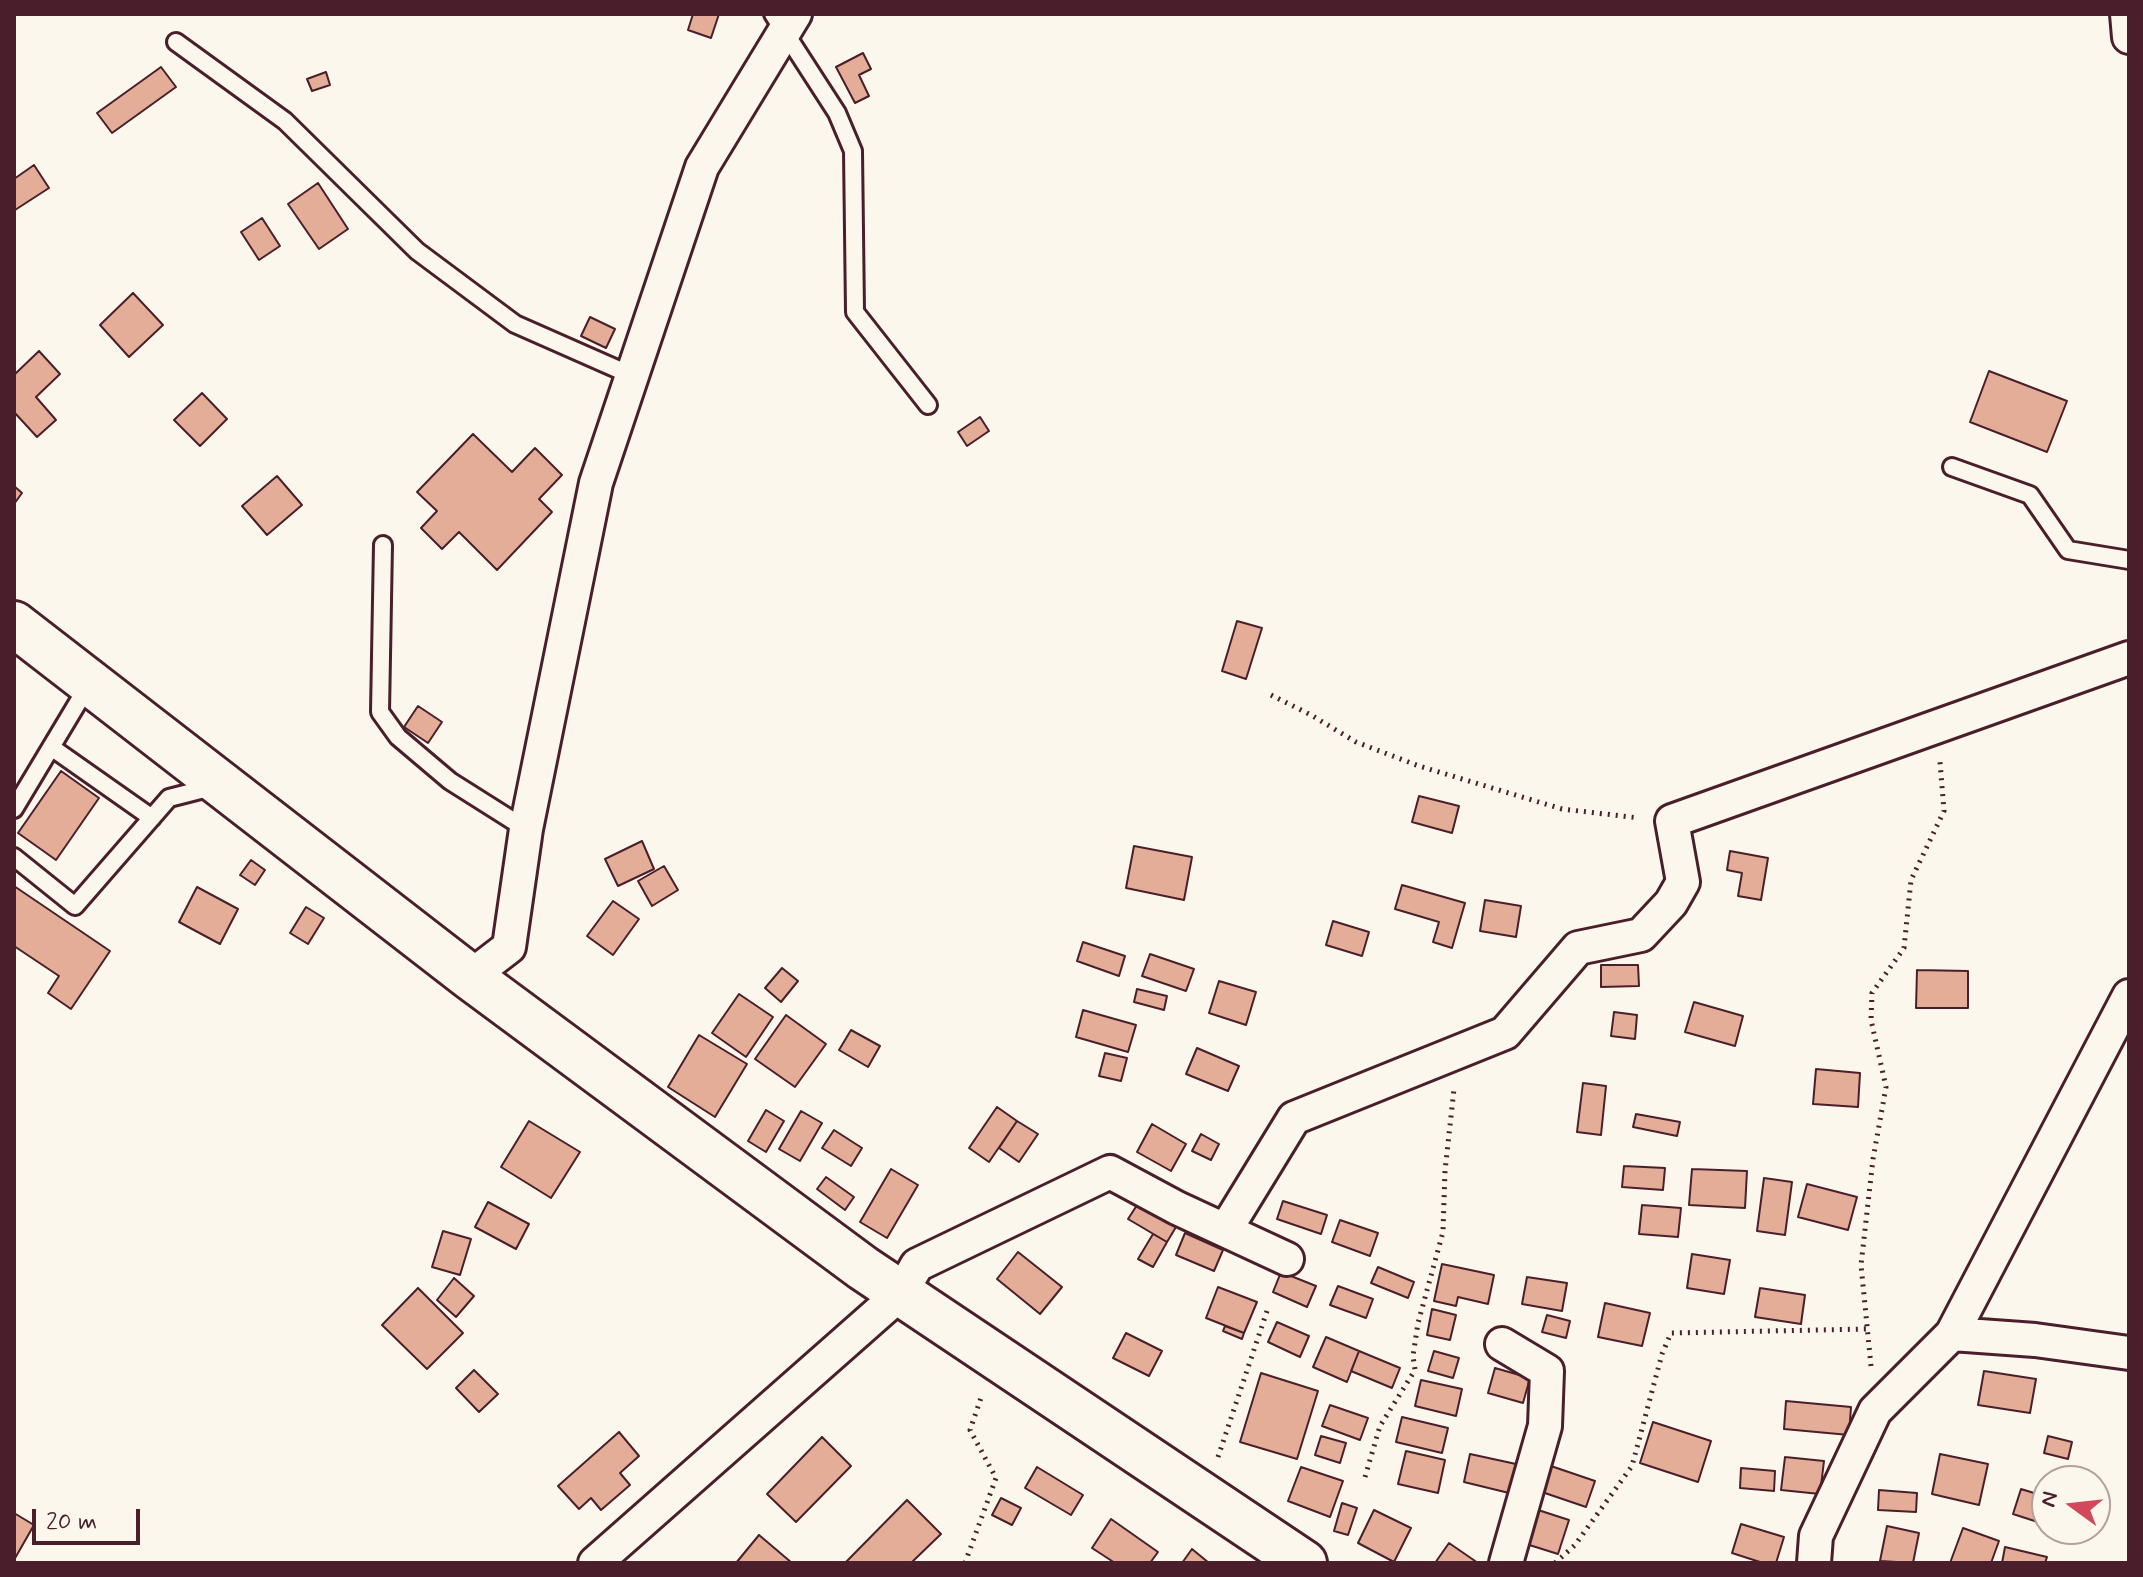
<!DOCTYPE html>
<style>
body{margin:0}
#map{position:relative;width:2143px;height:1577px;overflow:hidden;background:#fbf7ec;font-family:Mynerve,sans-serif}
canvas{display:block}
.frame{position:absolute;inset:0;border:16px solid #4a1f2b;pointer-events:none}
.north{position:absolute;left:2031px;top:1465px;width:80px;height:80px;box-sizing:border-box;background:#fbf7ec;border:2px solid #b4a19f;border-radius:50%;rotate:285deg;font-size:22px;font-weight:700;line-height:32px;text-align:center;color:#4a1f2b}
.north::after{content:'';display:block;margin:auto;width:28px;height:36px;background:#d1495b;clip-path:polygon(50% 0,100% 100%,50% 72%,0 100%)}
.scale{position:absolute;left:32px;top:1509px;width:108px;height:36px;box-sizing:border-box;border:4px solid #4a1f2b;border-top:0;padding-left:10px;font-size:24px;line-height:28px;white-space:nowrap;color:#4a1f2b;-webkit-text-stroke:6px #fbf7ec;paint-order:stroke}
</style>
<div id="map">
<canvas width="2143" height="1577"></canvas>
<div class="frame"></div>
<div class="north">N</div>
<div class="scale">20 m</div>
</div>
<script>
const ctx = document.querySelector('canvas').getContext('2d');
ctx.lineJoin = 'round';
function fill(path, color) {
  ctx.fillStyle = color;
  ctx.fill(path, 'evenodd');
}
function poly(rows) {
  const path = new Path2D();
  for (const r of rows) {
    path.moveTo(r[0], r[1]);
    for (let i = 2; i < r.length; i += 2) path.lineTo(r[i], r[i + 1]);
  }
  return path;
}
function trace(path, color, width, dash) {
  ctx.strokeStyle = color;
  ctx.lineWidth = width;
  ctx.lineCap = dash ? 'butt' : 'round';
  ctx.setLineDash(dash || []);
  ctx.stroke(path);
}
const building = poly([
 [693,14,719,14,711,38,688,30,693,14],
 [863,53,871,69,859,75,869,96,855,103,836,67,863,53],
 [161,67,176,87,112,133,97,113,161,67],
 [326,72,330,85,312,91,307,79,326,72],
 [34,165,49,188,15,210,14,179,34,165],
 [318,183,348,229,319,249,288,204,318,183],
 [262,218,280,246,259,260,241,232,262,218],
 [133,293,163,325,129,357,100,325,133,293],
 [590,317,615,329,606,348,581,336,590,317],
 [39,351,60,374,36,397,56,420,37,437,14,412,14,375,39,351],
 [1989,371,2067,401,2047,452,1970,422,1989,371],
 [202,393,227,419,200,446,174,420,202,393],
 [980,417,989,431,967,446,958,432,980,417],
 [473,434,512,472,535,448,562,475,539,499,552,512,497,570,459,532,442,549,421,528,437,511,417,492,473,434],
 [277,476,302,505,267,535,242,506,277,476],
 [14,486,22,493,14,504,14,486],
 [1237,621,1262,628,1246,679,1222,671,1237,621],
 [418,706,442,722,428,743,404,727,418,706],
 [61,771,99,798,56,860,18,833,61,771],
 [1419,796,1459,806,1452,833,1412,822,1419,796],
 [642,841,654,869,618,886,605,859,642,841],
 [1134,846,1192,857,1184,900,1126,888,1134,846],
 [1730,851,1768,858,1761,900,1738,896,1742,873,1727,870,1730,851],
 [251,860,265,870,255,885,240,875,251,860],
 [664,866,678,890,652,906,638,881,664,866],
 [1402,885,1465,903,1452,948,1433,942,1439,922,1395,909,1402,885],
 [14,886,110,951,71,1009,48,993,59,976,14,946,14,886],
 [197,887,238,909,220,944,179,922,197,887],
 [1485,900,1521,906,1516,937,1480,931,1485,900],
 [613,901,639,919,613,955,587,936,613,901],
 [306,907,324,918,308,944,290,933,306,907],
 [1333,921,1369,932,1362,956,1326,945,1333,921],
 [1083,942,1125,956,1119,976,1077,961,1083,942],
 [1150,954,1194,969,1186,991,1142,976,1150,954],
 [1601,965,1638,965,1639,986,1601,987,1601,965],
 [782,968,798,981,781,1002,765,988,782,968],
 [1917,970,1968,971,1968,1008,1916,1008,1917,970],
 [1219,981,1256,992,1246,1025,1209,1013,1219,981],
 [1137,989,1167,996,1164,1010,1134,1002,1137,989],
 [739,994,773,1017,746,1057,712,1033,739,994],
 [1694,1002,1743,1016,1735,1046,1685,1032,1694,1002],
 [1083,1010,1136,1025,1128,1052,1076,1037,1083,1010],
 [1614,1012,1637,1015,1635,1039,1611,1036,1614,1012],
 [786,1015,826,1044,795,1087,755,1059,786,1015],
 [851,1030,880,1046,868,1067,839,1050,851,1030],
 [699,1035,747,1064,715,1117,668,1087,699,1035],
 [1197,1048,1239,1066,1228,1091,1186,1074,1197,1048],
 [1105,1053,1127,1058,1121,1081,1099,1076,1105,1053],
 [1816,1069,1860,1073,1858,1107,1813,1104,1816,1069],
 [1583,1083,1606,1086,1601,1135,1577,1132,1583,1083],
 [997,1107,1017,1121,989,1162,969,1148,997,1107],
 [766,1110,784,1121,766,1152,748,1141,766,1110],
 [801,1111,822,1123,800,1161,779,1149,801,1111],
 [1636,1114,1680,1122,1677,1136,1633,1127,1636,1114],
 [529,1121,580,1152,551,1198,501,1167,529,1121],
 [1017,1121,1038,1134,1019,1162,999,1148,1017,1121],
 [1152,1124,1186,1144,1171,1171,1137,1152,1152,1124],
 [834,1130,862,1148,851,1166,822,1148,834,1130],
 [1201,1134,1219,1144,1211,1160,1192,1151,1201,1134],
 [1624,1166,1665,1168,1663,1190,1622,1187,1624,1166],
 [891,1169,918,1185,887,1238,860,1222,891,1169],
 [1692,1169,1747,1171,1745,1208,1689,1205,1692,1169],
 [826,1177,854,1197,845,1210,817,1189,826,1177],
 [1764,1178,1792,1182,1785,1235,1757,1231,1764,1178],
 [1807,1184,1857,1197,1848,1230,1798,1217,1807,1184],
 [1141,1199,1179,1222,1167,1242,1128,1219,1141,1199],
 [1283,1201,1327,1215,1321,1234,1277,1219,1283,1201],
 [488,1202,529,1224,516,1249,475,1227,488,1202],
 [1642,1205,1681,1208,1678,1237,1639,1234,1642,1205],
 [1340,1220,1378,1233,1370,1256,1332,1242,1340,1220],
 [443,1231,471,1239,460,1275,432,1267,443,1231],
 [1185,1233,1223,1250,1214,1271,1176,1255,1185,1233],
 [1153,1234,1167,1242,1153,1267,1138,1259,1153,1234],
 [1018,1252,1062,1287,1040,1314,997,1279,1018,1252],
 [1692,1254,1730,1260,1724,1294,1687,1288,1692,1254],
 [1442,1264,1494,1275,1488,1304,1458,1297,1456,1306,1434,1301,1442,1264],
 [1378,1267,1414,1282,1408,1298,1371,1283,1378,1267],
 [1281,1272,1316,1286,1307,1307,1273,1292,1281,1272],
 [1527,1277,1567,1283,1562,1311,1522,1304,1527,1277],
 [454,1278,474,1296,456,1317,437,1300,454,1278],
 [1338,1286,1373,1299,1366,1318,1330,1305,1338,1286],
 [1218,1287,1257,1302,1244,1333,1206,1318,1218,1287],
 [418,1288,463,1333,427,1369,382,1325,418,1288],
 [1760,1288,1805,1295,1801,1324,1755,1317,1760,1288],
 [1605,1303,1650,1313,1642,1346,1598,1337,1605,1303],
 [1432,1309,1456,1315,1450,1340,1427,1335,1432,1309],
 [1547,1315,1570,1321,1566,1338,1542,1332,1547,1315],
 [1277,1322,1309,1336,1300,1357,1268,1342,1277,1322],
 [1225,1326,1244,1333,1242,1339,1223,1331,1225,1326],
 [1126,1333,1162,1351,1149,1376,1113,1358,1126,1333],
 [1326,1337,1359,1351,1347,1382,1313,1367,1326,1337],
 [1359,1351,1400,1368,1392,1388,1351,1371,1359,1351],
 [1434,1351,1459,1358,1453,1378,1428,1371,1434,1351],
 [1495,1368,1530,1378,1523,1403,1488,1393,1495,1368],
 [474,1370,498,1394,479,1412,456,1388,474,1370],
 [1984,1371,2036,1379,2030,1413,1978,1405,1984,1371],
 [1261,1373,1318,1391,1297,1459,1240,1442,1261,1373],
 [1421,1380,1462,1389,1456,1416,1415,1406,1421,1380],
 [1786,1401,1851,1407,1849,1435,1784,1429,1786,1401],
 [1330,1405,1368,1418,1360,1440,1322,1426,1330,1405],
 [1402,1417,1448,1428,1442,1453,1396,1442,1402,1417],
 [1653,1422,1711,1441,1698,1482,1640,1463,1653,1422],
 [619,1432,639,1456,620,1473,630,1485,601,1510,591,1498,579,1509,558,1486,619,1432],
 [1321,1436,1346,1443,1340,1463,1315,1455,1321,1436],
 [2048,1436,2072,1442,2068,1459,2044,1453,2048,1436],
 [822,1437,851,1466,796,1522,767,1494,822,1437],
 [1406,1451,1445,1460,1438,1493,1398,1484,1406,1451],
 [1470,1454,1516,1464,1509,1493,1464,1482,1470,1454],
 [1940,1454,1988,1464,1979,1505,1932,1494,1940,1454],
 [1785,1457,1824,1461,1820,1494,1781,1490,1785,1457],
 [1548,1465,1595,1481,1586,1507,1539,1491,1548,1465],
 [1037,1467,1083,1495,1071,1515,1025,1488,1037,1467],
 [1301,1467,1343,1481,1330,1517,1288,1501,1301,1467],
 [1741,1468,1775,1471,1774,1491,1740,1488,1741,1468],
 [2021,1489,2047,1497,2047,1525,2013,1514,2021,1489],
 [1879,1490,1917,1493,1916,1512,1878,1510,1879,1490],
 [1001,1498,1021,1508,1012,1525,992,1515,1001,1498],
 [907,1500,941,1534,911,1563,845,1563,907,1500],
 [1342,1503,1357,1508,1348,1535,1334,1531,1342,1503],
 [1535,1509,1569,1520,1558,1554,1523,1543,1535,1509],
 [1374,1510,1411,1528,1394,1562,1358,1543,1374,1510],
 [14,1513,34,1525,14,1560,14,1513],
 [1111,1519,1158,1552,1150,1563,1115,1563,1092,1548,1111,1519],
 [1741,1524,1784,1537,1776,1563,1763,1563,1732,1553,1741,1524],
 [1887,1526,1919,1533,1913,1563,1880,1561,1887,1526],
 [1963,1528,1999,1541,1991,1563,1950,1563,1963,1528],
 [759,1535,792,1563,736,1563,759,1535],
 [1449,1543,1478,1563,1435,1563,1449,1543],
 [2005,1547,2047,1557,2045,1563,2002,1563,2005,1547],
 [1192,1549,1209,1563,1182,1563,1192,1549]
]);
fill(building, '#e3ad98');
trace(building, '#4a1f2b', 2);
const lane = poly([
 [773,14,837,113,853,151,855,312,928,405],
 [176,42,285,121,417,251,515,324,633,376],
 [1952,467,2030,495,2068,550,2129,560],
 [383,545,380,712,398,737,450,781,526,829],
 [51,747,152,818],
 [14,809,89,684],
 [14,857,75,906,169,798,212,787]
]);
const street = poly([
 [2127,14,2129,37],
 [470,977,509,947,526,829,596,483,702,167,795,14],
 [1226,1229,1294,1118,1505,1033,1578,948,1641,935,1671,903,1683,882,1672,821,2129,658],
 [1952,1334,2035,1340,2129,1353],
 [1502,1344,1547,1371,1545,1426,1506,1563],
 [595,1563,901,1293,917,1265,1110,1172,1177,1208,1287,1259],
 [1814,1563,1816,1536,1875,1411,1952,1334,2129,996]
]);
const secondary = poly([
 [14,624,470,977,863,1268,1304,1563]
]);
trace(lane, '#4a1f2b', 22);
trace(street, '#4a1f2b', 38);
trace(secondary, '#4a1f2b', 50);
trace(poly([
 [1271,695,1311,715,1356,742,1419,766,1562,809,1639,818],
 [1871,1366,1861,1265,1873,1159,1886,1087,1871,1020,1872,993,1904,948,1911,880,1944,811,1940,762],
 [1218,1457,1267,1311],
 [1365,1477,1380,1426,1415,1370,1413,1356,1418,1323,1443,1232,1445,1171,1454,1089],
 [965,1563,996,1478,970,1430,982,1395],
 [1555,1563,1575,1545,1632,1466,1662,1354,1671,1333,1868,1329]
]), '#4a1f2b', 5, [2, 6]);
trace(lane, '#fbf7ec', 16);
trace(street, '#fbf7ec', 32);
trace(secondary, '#fbf7ec', 44);
</script>
